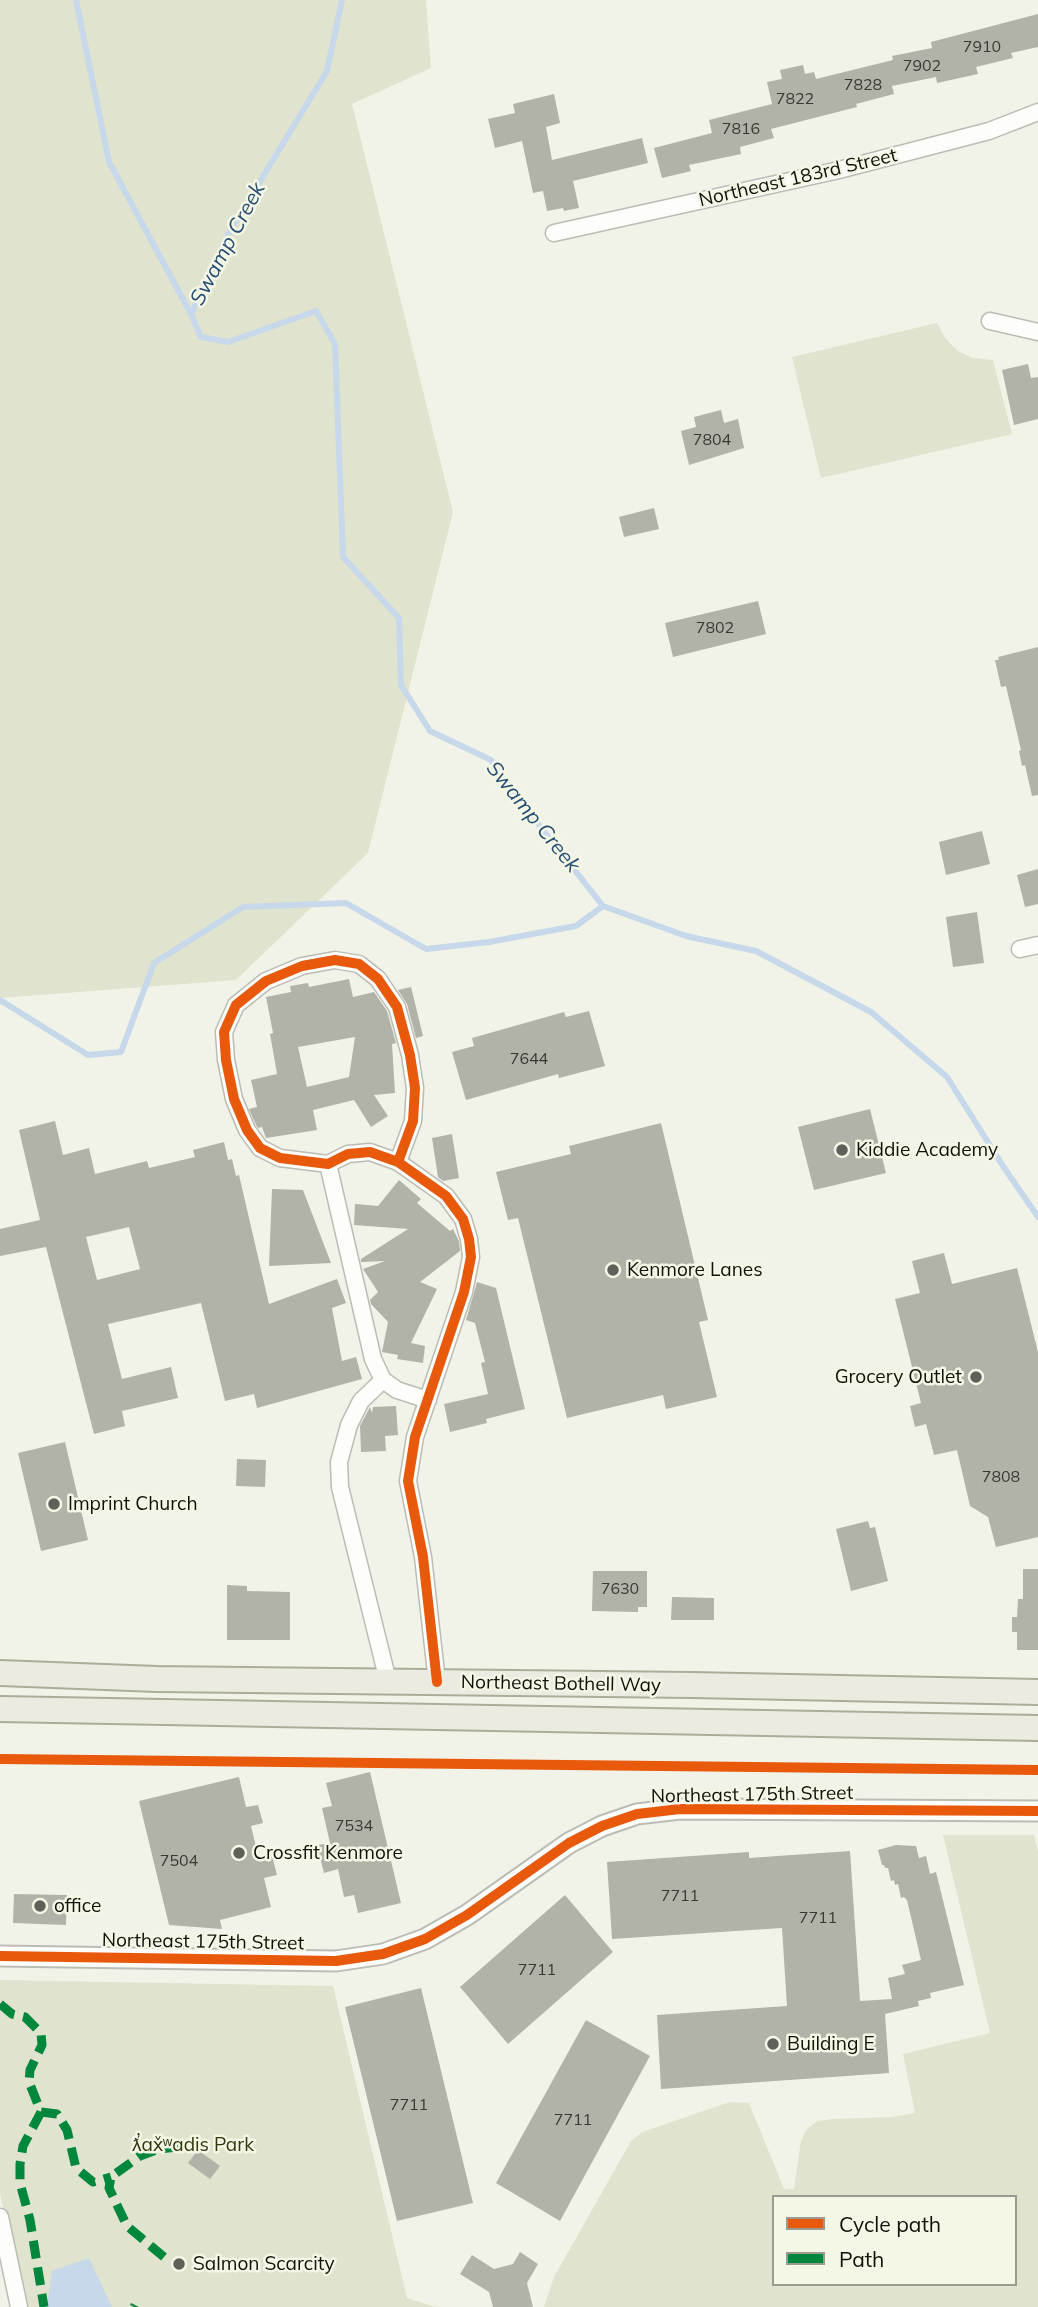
<!DOCTYPE html>
<meta charset="utf-8">
<style>
body{margin:0}
#map{position:relative;width:1038px;height:2307px;overflow:hidden;background:#f1f3e9;font-family:Mulish,sans-serif}
canvas{display:block}
.legend{position:absolute;left:772px;top:2195px;width:245px;height:91px;box-sizing:border-box;background:#f4f7e5;border:2px solid #999b8e;margin:0;padding:9px 12px;list-style:none;font-size:21px;color:#11110b}
.legend li{display:flex;align-items:center;gap:14px;height:35px}
.legend b{width:35px;border:2px solid #999b8e}
</style>
<div id="map">
<canvas width="1038" height="2307"></canvas>
<ul class="legend">
<li><b style="height:9px;background:#e8590c"></b>Cycle path</li>
<li><b style="height:9px;background:#00873e"></b>Path</li>
</ul>
</div>
<script>
const ctx = document.querySelector('canvas').getContext('2d');
ctx.lineJoin = 'round';
function fill(path, color) {
  ctx.fillStyle = color;
  ctx.fill(path, 'evenodd');
}
function poly(rows) {
  const path = new Path2D();
  for (const r of rows) {
    path.moveTo(r[0], r[1]);
    for (let i = 2; i < r.length; i += 2) path.lineTo(r[i], r[i + 1]);
  }
  return path;
}
function trace(path, color, width, dash) {
  ctx.strokeStyle = color;
  ctx.lineWidth = width;
  ctx.lineCap = dash ? 'butt' : 'round';
  ctx.setLineDash(dash || []);
  ctx.stroke(path);
}
function label(font, color, halo, rows, align = 'center') {
  ctx.font = font + ' Mulish,sans-serif';
  ctx.lineWidth = 5;
  ctx.setLineDash([]);
  ctx.textBaseline = 'middle';
  ctx.strokeStyle = halo;
  ctx.fillStyle = color;
  for (const [text, x, y, turn = 0] of rows) {
    ctx.save();
    ctx.translate(x, y);
    ctx.rotate((+turn || 0) * Math.PI / 180);
    ctx.textAlign = isNaN(turn) ? turn : align;
    if (halo) ctx.strokeText(text, 0, 0);
    ctx.fillText(text, 0, 0);
    ctx.restore();
  }
}
fill(poly([
 [0,0,426,0,431,68,352,104,453,512,368,853,236,980,0,998],
 [937,323,945,338,958,351,973,358,993,360,1012,434,821,478,792,357],
 [943,1835,1034,1835,1038,1851,1038,2307,544,2307,554,2277,631,2141,642,2132,730,2102,749,2103,784,2189,794,2189,801,2141,806,2130,817,2121,833,2119,891,2117,915,2113,903,2054,990,2033],
 [774,2197,1015,2197,1015,2284,774,2284],
 [0,1980,333,1986,407,2298,436,2307,24,2307,0,2193]
]), '#e0e3cd');
fill(poly([
 [89,2258,112,2307,47,2307,52,2271]
]), '#c6d8e9');
trace(poly([
 [76,0,109,162,191,314],
 [342,0,327,71,231,229,191,314,201,337,228,342,316,311,335,344,343,557,399,618,401,685,430,731,491,760,531,815,603,906,686,936,756,951,871,1012,947,1077,1003,1166,1038,1217],
 [0,1000,88,1055,121,1052,154,963,243,907,346,903,426,949,489,942,576,926,603,906]
]), '#c6d8e9', 6);
fill(poly([
 [1038,14,1038,47,1011,53,1013,58,976,67,978,74,937,83,936,77,892,86,894,94,856,104,857,107,771,129,774,138,740,147,741,154,689,165,691,171,662,178,654,148,712,133,709,120,772,104,767,82,782,79,780,70,803,65,805,74,814,72,816,79,893,60,892,56,932,48,931,42],
 [554,94,560,123,546,127,552,160,642,138,648,163,573,181,579,208,564,211,563,208,547,211,543,191,533,193,522,141,495,148,488,119,515,113,513,104],
 [1028,364,1031,378,1038,377,1038,419,1014,425,1002,370],
 [721,410,724,423,738,419,744,448,689,465,681,431,696,427,694,417],
 [654,508,659,529,624,537,619,517],
 [758,601,766,634,673,657,665,623],
 [1038,647,1038,795,1032,796,1025,765,1022,766,1019,751,1021,750,1006,686,1001,687,995,660,999,660,998,657],
 [982,831,990,864,946,875,939,842],
 [1038,869,1038,904,1025,907,1017,875],
 [977,912,984,963,953,967,946,917],
 [349,979,353,997,374,992,387,1011,396,1043,392,1044,395,1093,374,1095,388,1116,371,1127,354,1100,313,1110,317,1130,266,1138,262,1127,258,1128,256,1125,249,1109,257,1107,251,1080,277,1074,270,1034,273,1033,266,997,291,992,290,986,308,983,309,987],
 [355,1037,349,1077,307,1087,298,1047],
 [411,987,423,1036,416,1038,407,1004,398,990],
 [589,1011,605,1066,559,1078,558,1074,466,1100,452,1052,474,1046,472,1038,564,1012,566,1017],
 [870,1109,886,1173,814,1190,798,1127],
 [55,1121,63,1155,89,1148,95,1174,147,1161,149,1168,195,1157,193,1150,224,1142,228,1160,232,1159,236,1176,239,1175,269,1304,337,1279,346,1303,332,1308,342,1361,356,1357,362,1379,257,1408,254,1394,225,1401,201,1303,108,1324,122,1379,171,1367,178,1398,122,1411,125,1426,94,1434,46,1247,0,1256,0,1229,40,1220,19,1130],
 [129,1227,140,1269,97,1280,86,1237],
 [661,1123,708,1320,699,1322,717,1397,666,1409,663,1395,567,1418,518,1218,508,1220,496,1172,571,1154,569,1146],
 [452,1134,459,1178,443,1181,438,1177,432,1138],
 [399,1180,421,1199,417,1203,450,1231,453,1229,459,1241,460,1251,420,1282,437,1289,411,1343,425,1346,423,1363,397,1359,398,1355,382,1352,388,1322,371,1304,370,1300,378,1292,363,1269,385,1261,361,1262,361,1259,408,1229,354,1225,355,1204,378,1206],
 [272,1189,303,1190,331,1263,269,1266],
 [944,1253,952,1284,1017,1268,1038,1352,1038,1537,996,1547,988,1517,970,1506,957,1450,934,1455,926,1424,915,1427,910,1406,921,1403,895,1299,920,1293,912,1261],
 [477,1282,496,1288,525,1409,486,1419,487,1423,450,1432,444,1404,488,1394,481,1363,485,1362,475,1323,466,1320],
 [396,1406,398,1435,385,1436,386,1451,361,1452,360,1426,370,1407,372,1413,373,1407],
 [65,1442,88,1540,41,1551,18,1453],
 [237,1459,266,1460,265,1487,236,1486],
 [868,1521,870,1528,875,1527,888,1581,851,1591,836,1529],
 [1023,1569,1038,1569,1038,1650,1017,1650,1017,1632,1012,1632,1012,1617,1017,1617,1018,1599,1023,1599],
 [593,1571,647,1571,647,1607,638,1607,638,1612,592,1611],
 [227,1585,247,1586,247,1591,290,1592,290,1640,227,1640],
 [672,1597,714,1598,714,1620,671,1620],
 [370,1772,401,1903,358,1913,354,1895,344,1897,338,1869,324,1873,317,1845,330,1843,322,1808,332,1806,326,1783],
 [239,1777,246,1807,258,1805,263,1823,251,1826,259,1859,272,1856,277,1875,264,1878,271,1907,220,1920,222,1929,169,1925,139,1801],
 [896,1845,916,1846,919,1858,926,1856,930,1874,936,1872,964,1985,930,1993,931,1998,918,2001,919,2006,885,2014,889,2073,661,2089,657,2015,787,2006,782,1928,612,1939,607,1862,749,1852,749,1858,850,1851,860,2001,892,1999,888,1978,905,1974,902,1965,921,1960,907,1900,904,1897,901,1898,898,1884,895,1885,894,1880,891,1881,888,1868,885,1868,884,1865,882,1865,878,1850],
 [14,1894,67,1895,66,1925,13,1923],
 [565,1895,613,1952,508,2044,460,1987],
 [421,1988,473,2203,397,2221,345,2007],
 [586,2020,650,2056,560,2221,496,2183],
 [198,2150,220,2166,210,2179,188,2163],
 [520,2252,538,2264,527,2283,533,2307,493,2307,489,2292,460,2274,472,2255,494,2269,513,2264]
]), '#b1b2a8');
const minor = poly([
 [554,233,839,170,989,131,1038,112],
 [990,321,1038,332],
 [1020,949,1038,945],
 [398,1162,413,1121,415,1088,410,1055,397,1007,378,979,359,964,335,960,302,966,266,981,236,1005,224,1032,226,1060,234,1099,247,1130,260,1148,280,1158,328,1164,348,1154,370,1152,398,1162,446,1196,463,1219,469,1239,471,1257,464,1292,415,1437,408,1481,423,1557,437,1682],
 [328,1164,373,1359,383,1380,397,1390,428,1400],
 [383,1380,361,1401,349,1425,339,1462,340,1487,388,1681],
 [0,2217,19,2307]
]);
const tertiary = poly([
 [0,1956,336,1961,383,1954,425,1939,467,1915,569,1843,602,1826,637,1814,680,1809,1038,1811]
]);
const primary = poly([
 [0,1673,157,1679,692,1685,1038,1692],
 [0,1709,1038,1728]
]);
trace(minor, '#bbbcb4', 19);
trace(tertiary, '#bbbcb4', 23);
trace(primary, '#abad98', 28);
trace(minor, '#fdfdfc', 16);
trace(tertiary, '#fdfdfc', 19);
trace(primary, '#ebebe1', 24);
trace(poly([
 [0,2004,12,2014,25,2017,41,2033,42,2045,30,2070,29,2082,41,2112,57,2114,67,2130,76,2168,93,2182,111,2177],
 [41,2112,23,2146,20,2164,20,2183,30,2220,44,2307],
 [164,2257,127,2226,109,2188,111,2177,140,2156,159,2149,202,2144],
 [134,2307,135,2305]
]), '#00873e', 9, [18, 9]);
trace(poly([
 [398,1162,413,1121,415,1088,410,1055,397,1007,378,979,359,964,335,960,302,966,266,981,236,1005,224,1032,226,1060,234,1099,247,1130,260,1148,280,1158,328,1164,348,1154,370,1152,398,1162,446,1196,463,1219,469,1239,471,1257,464,1292,415,1437,408,1481,423,1557,437,1682],
 [0,1759,1038,1770],
 [0,1956,336,1961,383,1954,425,1939,467,1915,569,1843,602,1826,637,1814,680,1809,1038,1811]
]), '#e8590c', 10);
for (const [x, y, r, color] of [
 [842,1150,7,"#5f6059"],
 [613,1270,7,"#5f6059"],
 [976,1377,7,"#5f6059"],
 [54,1504,7,"#5f6059"],
 [239,1853,7,"#5f6059"],
 [40,1906,7,"#5f6059"],
 [773,2044,7,"#5f6059"],
 [179,2264,7,"#5f6059"]
]) {
  const dot = new Path2D();
  dot.arc(x, y, r, 0, 2 * Math.PI);
  ctx.fillStyle = color;
  ctx.fill(dot);
  trace(dot, '#f4f7e5', 2.5);
}
label('16px', '#393932', null, [
 ["7910",982,47],
 ["7902",922,66],
 ["7828",863,85],
 ["7822",795,99],
 ["7816",741,129],
 ["7804",712,440],
 ["7802",715,628],
 ["7644",529,1059],
 ["7808",1001,1477],
 ["7630",620,1589],
 ["7534",354,1826],
 ["7504",179,1861],
 ["7711",680,1896],
 ["7711",818,1918],
 ["7711",537,1970],
 ["7711",409,2105],
 ["7711",573,2120]
]);
label('19px', '#11110b', '#f4f7e5', [
 ["Northeast 183rd Street",798,178,-13],
 ["Northeast Bothell Way",561,1684,1],
 ["Northeast 175th Street",752,1795,-1],
 ["Northeast 175th Street",203,1942,1]
]);
label('19px', '#11110b', '#f4f7e5', [
 ["Kiddie Academy",856,1150],
 ["Kenmore Lanes",627,1270],
 ["Grocery Outlet",962,1377,"right"],
 ["Imprint Church",68,1504],
 ["Crossfit Kenmore",253,1853],
 ["office",54,1906],
 ["Building E",787,2044],
 ["Salmon Scarcity",193,2264]
], 'left');
label('19px', '#34370b', '#f4f7e5', [
 ["ƛ̕ax̌ʷadis Park",193,2145]
]);
label('italic 21px', '#264d73', '#f4f7e5', [
 ["Swamp Creek",228,244,-62],
 ["Swamp Creek",533,817,51]
]);
</script>
